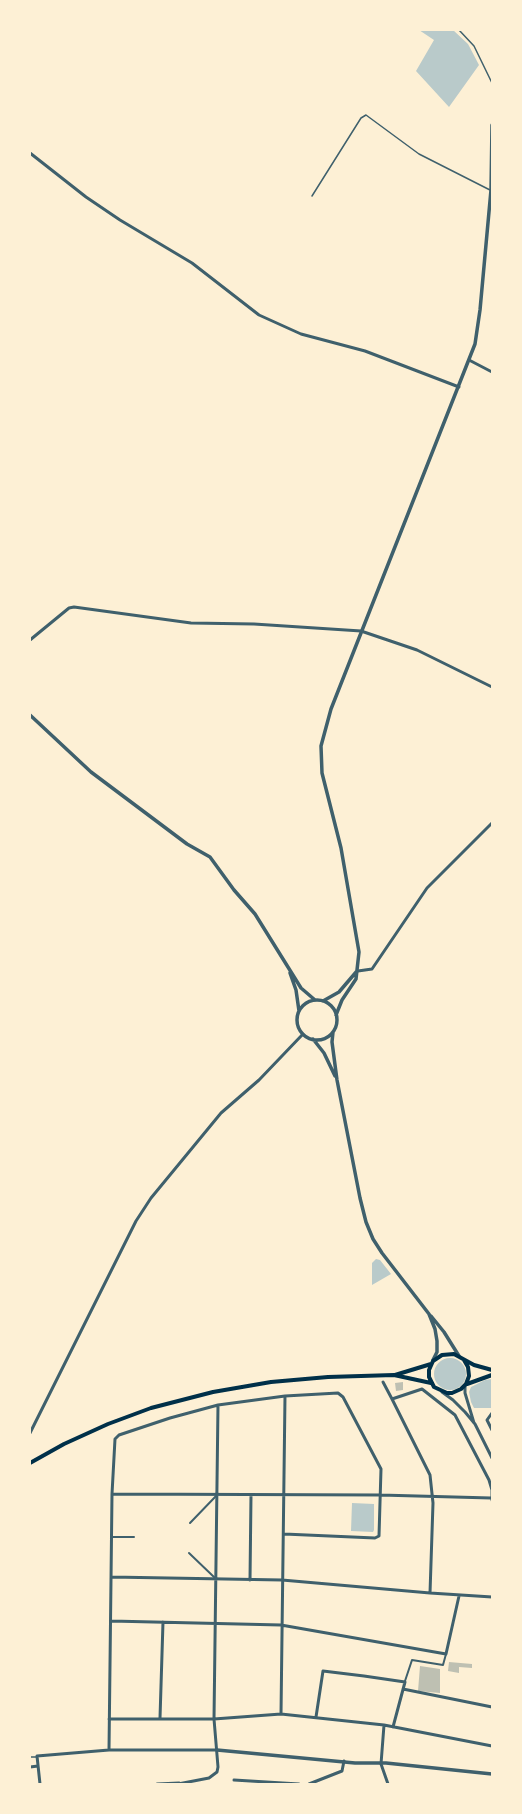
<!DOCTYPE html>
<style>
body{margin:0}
#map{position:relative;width:522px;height:1814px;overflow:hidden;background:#fdf0d5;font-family:Georgia,serif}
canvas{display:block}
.frame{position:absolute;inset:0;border:31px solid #fdf0d5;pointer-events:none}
</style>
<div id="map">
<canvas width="522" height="1814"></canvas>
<div class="frame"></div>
</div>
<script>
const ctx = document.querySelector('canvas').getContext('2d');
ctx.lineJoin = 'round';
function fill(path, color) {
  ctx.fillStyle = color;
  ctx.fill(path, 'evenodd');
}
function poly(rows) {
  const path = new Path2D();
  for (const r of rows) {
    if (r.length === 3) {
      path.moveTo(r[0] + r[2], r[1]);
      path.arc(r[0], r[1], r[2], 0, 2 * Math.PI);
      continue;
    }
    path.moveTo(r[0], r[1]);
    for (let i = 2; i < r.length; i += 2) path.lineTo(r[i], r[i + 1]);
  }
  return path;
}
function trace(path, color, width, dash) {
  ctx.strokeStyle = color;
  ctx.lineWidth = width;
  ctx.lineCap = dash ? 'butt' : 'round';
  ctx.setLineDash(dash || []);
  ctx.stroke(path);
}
fill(poly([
 [419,30,453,30,468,44,479,65,449,107,416,71,434,40],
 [376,1259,380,1260,391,1274,372,1285,372,1263],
 [450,1374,16],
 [492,1379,492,1408,474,1408,471,1402,469,1392,471,1387,485,1380],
 [352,1503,374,1504,374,1530,373,1532,351,1531]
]), '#b9caca');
fill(poly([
 [403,1382,403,1390,396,1391,395,1383],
 [449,1662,472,1664,472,1668,459,1667,459,1673,448,1671],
 [420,1666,440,1669,440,1693,418,1691]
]), '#bec0b2');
trace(poly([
 [459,30,474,46,492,83],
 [312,196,361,118,366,115,419,154,490,190],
 [30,1757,36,1757]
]), '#3f606c', 1.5);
trace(poly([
 [190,1523,217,1495],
 [111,1537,134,1537],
 [189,1553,215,1578],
 [405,1681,412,1660,443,1665,446,1654]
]), '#3f606c', 2);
trace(poly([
 [30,153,86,197,120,220,192,263,259,315,301,334,365,351,459,387],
 [469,360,492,372],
 [30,640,69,608,74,607,191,623,254,624,361,631,417,650,492,687],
 [358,971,372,969,427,888,492,823],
 [383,1382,392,1399],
 [465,1386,465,1393,474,1423],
 [442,1392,453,1400,465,1412,475,1424,492,1458],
 [492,1413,487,1420,492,1430],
 [30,1433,136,1221,151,1198,221,1113,259,1080,303,1034],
 [492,1490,492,1500],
 [112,1494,380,1495,491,1498],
 [111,1577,282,1580,430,1593,492,1597],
 [250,1580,251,1495],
 [430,1593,433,1503,430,1475,392,1399,422,1389,455,1415,489,1480,492,1490],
 [111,1621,281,1625,446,1654,459,1596],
 [403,1689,492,1707],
 [281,1714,285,1396],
 [316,1717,323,1671,364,1676,405,1682,393,1727],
 [160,1718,163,1622],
 [109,1719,214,1719,281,1714,384,1725,492,1746],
 [384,1725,381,1764,388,1784],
 [109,1750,112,1494,115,1439,119,1435,170,1418,218,1405,285,1396,338,1393,343,1397,381,1469,379,1536,375,1538,284,1534],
 [30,1767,38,1766],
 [234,1780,299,1784],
 [40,1784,37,1756,109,1750,217,1750],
 [157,1784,179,1783],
 [178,1784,209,1778,217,1772,218,1767,214,1719,218,1405],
 [309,1784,342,1771,344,1761]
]), '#3f606c', 3);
trace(poly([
 [30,715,91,772,187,844,210,857,234,890,255,914,301,988,315,1000],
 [290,973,296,990,299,1011],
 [317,1020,20],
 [323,1001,339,992,357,971],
 [336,1015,342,1000,356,979,359,952,341,848,322,773,321,746,331,709,475,344,480,310,491,190,492,125],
 [333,1032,332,1042,337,1080,360,1198,366,1222,373,1239,382,1253,429,1314,435,1329,437,1341,437,1352,433,1360],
 [313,1039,324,1053,335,1076],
 [431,1316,444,1332,459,1356],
 [217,1750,355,1763,386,1763,492,1774]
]), '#3f606c', 3.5);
trace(poly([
 [464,1360,468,1367,469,1376,466,1384,461,1389,452,1393,447,1393,434,1387,429,1377,429,1370,433,1361,442,1355,454,1354,474,1365,492,1370],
 [395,1375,431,1364],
 [467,1384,492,1375],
 [30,1463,64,1444,108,1424,151,1408,213,1392,271,1382,328,1377,394,1375,431,1383]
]), '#003049', 4);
</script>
